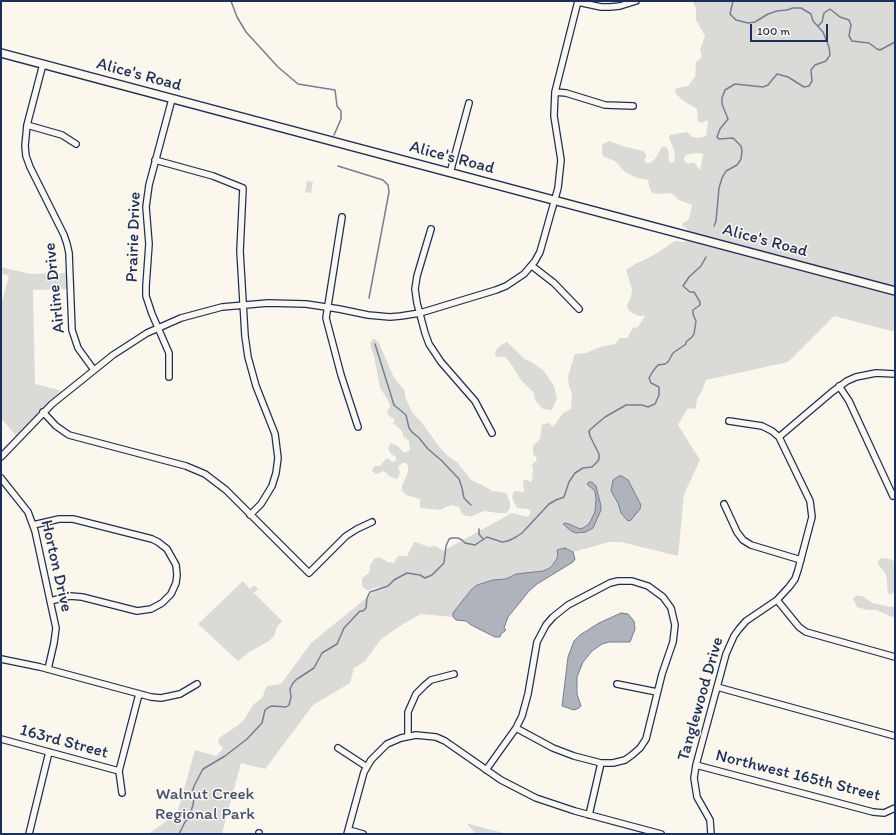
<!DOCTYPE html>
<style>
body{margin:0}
#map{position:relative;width:896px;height:835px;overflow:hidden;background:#fbf7ec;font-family:Itim,sans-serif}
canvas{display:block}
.frame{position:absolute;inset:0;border:2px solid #1b2f5e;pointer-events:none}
.scale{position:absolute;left:750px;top:24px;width:78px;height:18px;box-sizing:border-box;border:2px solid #1b2f5e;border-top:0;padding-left:5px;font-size:12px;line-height:14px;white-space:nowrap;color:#1b2f5e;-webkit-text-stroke:3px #fbf7ec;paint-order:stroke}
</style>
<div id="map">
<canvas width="896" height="835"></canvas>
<div class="frame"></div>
<div class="scale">100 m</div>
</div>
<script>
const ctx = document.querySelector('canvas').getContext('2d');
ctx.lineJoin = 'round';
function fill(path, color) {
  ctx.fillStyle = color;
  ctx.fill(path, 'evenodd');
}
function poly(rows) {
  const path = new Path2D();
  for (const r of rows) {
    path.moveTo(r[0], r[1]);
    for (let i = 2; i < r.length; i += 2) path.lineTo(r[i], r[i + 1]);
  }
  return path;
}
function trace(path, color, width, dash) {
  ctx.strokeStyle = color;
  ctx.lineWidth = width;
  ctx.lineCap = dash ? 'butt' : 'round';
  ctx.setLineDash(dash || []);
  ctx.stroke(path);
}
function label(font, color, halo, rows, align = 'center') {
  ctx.font = font + ' Itim,sans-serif';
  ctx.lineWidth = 3;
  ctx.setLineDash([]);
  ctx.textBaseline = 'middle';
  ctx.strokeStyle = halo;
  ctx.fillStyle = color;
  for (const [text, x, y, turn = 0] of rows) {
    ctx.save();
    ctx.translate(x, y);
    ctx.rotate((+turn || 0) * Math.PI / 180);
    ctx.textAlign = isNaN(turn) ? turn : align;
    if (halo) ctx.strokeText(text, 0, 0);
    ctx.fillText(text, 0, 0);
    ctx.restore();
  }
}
fill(poly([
 [692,1,895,1,895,288,686,233,687,228,683,227,682,224,689,219,692,205,679,200,671,193,657,194,653,193,650,190,648,180,637,178,625,172,615,161,604,157,602,154,602,147,603,144,609,141,626,147,643,151,646,154,646,157,644,160,646,163,650,163,655,159,662,147,666,147,668,150,669,161,671,163,674,162,675,152,669,138,670,135,687,132,692,137,699,138,706,136,708,120,701,123,698,121,697,109,685,102,677,95,675,91,677,88,688,86,695,77,696,62,702,57,700,50,705,36,696,20,696,8],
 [697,153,703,154,700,171,694,162,688,164,685,162,684,158,686,155],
 [307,181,313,182,311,193,305,192],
 [686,238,895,294,895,332,834,316,788,362,706,380,702,391,697,399,696,406,695,409,688,408,678,425,700,460,684,494,678,556,621,542,609,542,573,552,567,548,564,548,557,550,558,555,553,564,543,571,516,574,506,579,493,580,477,585,471,590,456,609,453,614,453,617,421,614,403,624,381,639,365,661,354,668,350,683,313,705,265,769,241,763,222,834,148,834,177,814,195,750,216,756,223,749,218,742,220,737,237,726,244,720,253,705,263,697,264,692,267,686,281,684,311,643,381,586,369,590,366,590,362,586,362,578,369,573,370,566,374,559,379,557,388,562,394,563,398,556,407,556,414,542,415,542,429,547,436,546,443,551,512,513,528,517,531,512,528,509,517,508,512,498,513,494,514,491,524,492,523,482,525,479,531,482,532,481,533,470,532,464,536,461,537,458,533,454,533,446,540,439,542,425,547,423,550,424,553,427,563,413,571,409,572,394,569,386,568,377,574,356,575,354,586,353,600,347,615,344,620,338,627,338,633,328,638,327,645,316,639,316,632,313,628,309,627,305,631,297,632,289,626,270,635,264,654,255,675,241,685,242],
 [1,267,30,274,67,273,67,289,33,290,35,384,62,391,40,411,17,437,1,418,1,305,9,276,1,273],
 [374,338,379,343,394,378,405,391,405,397,412,412,422,423,440,448,449,457,457,462,471,480,484,486,492,491,506,493,510,502,510,508,507,513,498,513,484,511,472,516,467,516,462,514,459,507,451,505,440,510,420,508,420,499,406,495,402,491,402,486,408,472,408,466,406,463,402,463,398,467,400,472,398,478,396,479,389,476,384,471,376,474,372,471,374,466,380,466,387,458,393,462,396,460,396,457,391,454,388,448,391,443,398,446,403,452,407,452,410,450,409,441,403,436,403,432,393,423,395,419,389,416,387,413,390,406,388,400,380,388,374,356,371,348,370,343],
 [507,342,526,360,530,361,544,371,554,386,557,398,552,410,543,409,535,400,534,393,520,379,517,373,508,360,505,357,496,357,495,353,496,350,501,345],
 [881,558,890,559,895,562,895,590,892,594,888,594,886,574,877,563],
 [243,581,250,589,254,585,258,589,255,592,253,592,282,621,277,627,274,636,269,641,248,653,238,661,198,624],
 [856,596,862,596,873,603,890,607,895,606,895,618,876,610,867,610,857,607,853,599],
 [466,823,507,834,476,834]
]), '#dadad7');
const water = poly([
 [619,476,622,476,628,480,641,505,640,509,631,520,628,521,621,513,618,503,611,491,613,480,619,476],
 [589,482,592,482,596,486,601,506,601,510,593,528,586,532,576,533,571,531,563,524,565,523,569,524,580,529,583,528,589,524,595,512,596,499,595,491,587,484,589,482],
 [565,548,573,552,575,559,573,562,537,584,529,591,508,617,504,628,506,630,501,634,500,637,495,637,471,625,466,621,456,620,453,617,453,613,456,609,471,590,477,585,493,580,506,579,516,574,543,571,551,567,556,560,558,555,557,550,565,548],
 [621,613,628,614,634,621,635,629,630,642,609,642,602,644,592,651,583,662,577,677,577,694,581,706,579,708,574,710,562,706,568,657,574,641,580,635,599,623,621,613]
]);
fill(water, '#afb3bb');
trace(water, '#747e96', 1);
trace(poly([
 [231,1,237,17,246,32,278,67,298,84,335,90,337,106,341,111,341,119,334,135],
 [818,26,822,22,824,13,830,9,840,17,849,20,851,25,849,36,852,41,869,43,877,49,880,50,895,42],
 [338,166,383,180,388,185,389,192,369,298],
 [714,226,716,221,719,188,722,178,726,171,737,165,741,159,742,151,741,146,733,138,719,139,717,137,720,129,728,119,722,104,722,98,725,90,735,84,763,87,768,85,777,74,788,77,804,87,809,86,812,81,811,70,815,65,826,61,830,55,829,47,823,32,813,21,811,14,801,8,793,8,787,10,777,11,768,14,755,22,748,23,736,20,730,14,733,1],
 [375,344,394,405,406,415,409,428,412,432,419,438,428,449,442,461,459,479,462,488,464,498,471,505],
 [479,529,479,534,483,539],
 [179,834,185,822,189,817,193,805,194,797,192,793,194,786,203,769,225,756,247,739,262,723,265,710,269,707,272,706,286,707,289,705,291,697,290,689,293,683,297,679,314,668,322,653,337,644,344,628,360,611,363,611,366,608,367,598,370,592,388,586,394,580,407,573,420,575,425,578,432,575,444,563,446,546,449,539,452,538,458,538,462,540,465,543,475,545,487,537,502,542,508,541,516,537,522,533,549,504,556,500,564,497,569,482,575,473,583,468,592,467,597,462,599,459,599,454,590,436,589,431,592,428,605,417,626,405,642,405,648,407,655,404,659,395,659,387,651,383,649,378,653,371,658,365,665,364,668,362,673,353,686,344,686,342,692,337,694,334,696,321,693,314,693,310,700,305,700,302,694,292,690,292,683,286,689,277,701,266,706,257]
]), '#747e96', 1.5);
const minor = poly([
 [578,2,601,7,610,7,620,6,636,1],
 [43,64,27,125,25,146,26,156,30,167,64,235,67,244,69,253,72,330,78,348,94,370],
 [555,92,566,93,605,105,633,106],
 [27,125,62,135,76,144],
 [155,160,213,176,243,188,240,251,245,336,248,357,256,386,275,434,278,458,276,473,272,486,261,504,250,515],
 [450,173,469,103],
 [342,217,326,318,341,375,358,427],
 [431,229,417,276,415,289,417,303,425,333,429,344,441,362,475,401,492,433],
 [532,266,554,283,579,309],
 [169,377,169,353,152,314,146,296,146,286,149,244,146,207,149,185,172,99],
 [839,386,849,401,893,496],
 [43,412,56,426,69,435,186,466,205,474,226,490,309,573,346,536,357,529,372,522],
 [779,437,832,392,847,381,856,377,876,373,895,374],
 [1,457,52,404,113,355,147,333,181,318,222,307,268,303,306,304,339,309,368,315,390,317,401,316,420,313,496,290,506,286,524,274,535,261,540,252,558,188,561,160,554,116,555,92,578,1],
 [1,478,28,512,35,531,56,628,54,643,48,669],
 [724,504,737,532,743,540,751,545,801,560],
 [33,525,59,519,73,519,152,539,158,542,167,549,176,565,177,575,176,583,171,594,162,603,151,609,137,611,82,597,70,596,50,601],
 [777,600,799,627,806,632,895,657],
 [1,659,40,667,151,697,161,698,180,694,197,684],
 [617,684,657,692],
 [717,687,895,736],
 [516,728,553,748,574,756,601,763],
 [408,736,408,712,416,694,425,685,431,680,454,674],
 [1,739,119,771],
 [338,748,367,767],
 [696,765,873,812,884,813,895,808],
 [486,770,516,728,522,716,528,694,537,642,546,625,553,617,568,605,610,583,618,581,632,581,648,586,663,597,671,608,675,625,673,642,662,674,646,739,640,748,632,755,625,760,613,763,601,763,589,815],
 [122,793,119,771,139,694],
 [349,830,363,834],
 [29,834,49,752],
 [259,834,259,833],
 [347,834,364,772,371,760,387,744,401,738,416,735,436,737,445,741,501,780,536,798,575,811,661,834],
 [711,834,710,820,697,797,694,778,696,765,726,654,734,636,739,629,746,621,777,600,789,587,795,579,798,570,812,517,810,501,779,437,772,431,762,426,729,421]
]);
const major = poly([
 [1,53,895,291]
]);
trace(minor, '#1b2f5e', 8);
trace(major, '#1b2f5e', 10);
trace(minor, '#fbf7ec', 5.5);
trace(major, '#fbf7ec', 7);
label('17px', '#1b2f5e', '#fbf7ec', [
 ["Alice's Road",139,75,15],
 ["Alice's Road",452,158,15],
 ["Prairie Drive",134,237,-88],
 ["Alice's Road",765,241,15],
 ["Airline Drive",55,288,-96],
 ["Horton Drive",56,566,77],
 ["Tanglewood Drive",701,699,-74],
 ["163rd Street",64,742,15],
 ["Northwest 165th Street",798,776,14]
]);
label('17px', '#415176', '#fbf7ec', [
 ["Walnut Creek",205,795],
 ["Regional Park",205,815]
]);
</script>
